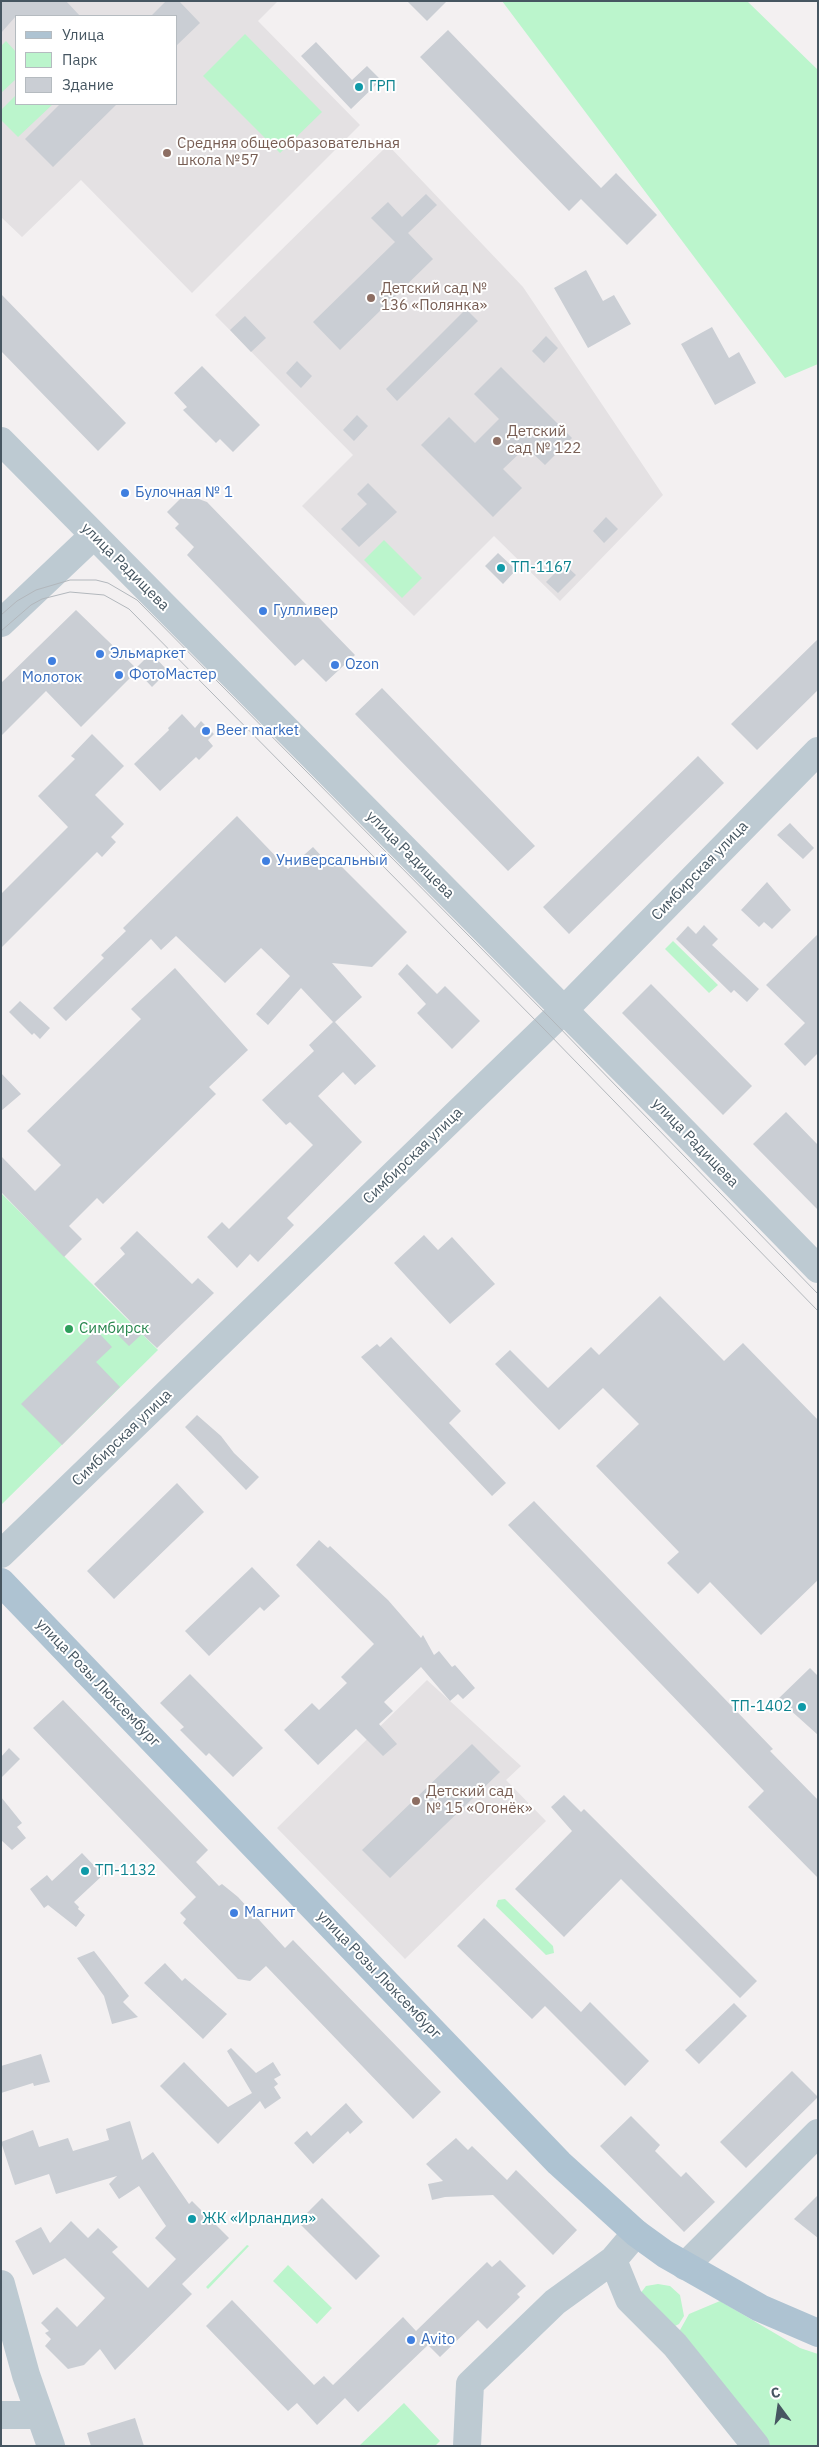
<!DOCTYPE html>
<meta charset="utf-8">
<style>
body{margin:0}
#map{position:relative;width:819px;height:2447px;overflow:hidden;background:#f3f0f1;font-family:"IBM Plex Sans",sans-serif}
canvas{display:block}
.frame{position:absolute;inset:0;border:2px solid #465661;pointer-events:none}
.legend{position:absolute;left:15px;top:15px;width:162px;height:90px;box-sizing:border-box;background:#fff;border:1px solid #b5bbc0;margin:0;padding:6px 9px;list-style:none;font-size:15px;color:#465661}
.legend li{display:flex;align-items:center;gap:10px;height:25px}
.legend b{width:25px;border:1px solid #b5bbc0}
.north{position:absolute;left:754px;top:2382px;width:50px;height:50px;-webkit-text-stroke:4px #fff;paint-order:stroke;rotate:346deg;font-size:14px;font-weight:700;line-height:20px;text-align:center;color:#465661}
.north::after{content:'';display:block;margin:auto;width:18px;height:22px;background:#465661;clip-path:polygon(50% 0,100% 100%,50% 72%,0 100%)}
</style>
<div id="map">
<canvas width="819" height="2447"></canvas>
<div class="frame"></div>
<ul class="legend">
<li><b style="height:6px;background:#aec3d2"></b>Улица</li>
<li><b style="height:14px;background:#bbf5cc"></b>Парк</li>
<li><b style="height:14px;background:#caced4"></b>Здание</li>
</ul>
<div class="north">С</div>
</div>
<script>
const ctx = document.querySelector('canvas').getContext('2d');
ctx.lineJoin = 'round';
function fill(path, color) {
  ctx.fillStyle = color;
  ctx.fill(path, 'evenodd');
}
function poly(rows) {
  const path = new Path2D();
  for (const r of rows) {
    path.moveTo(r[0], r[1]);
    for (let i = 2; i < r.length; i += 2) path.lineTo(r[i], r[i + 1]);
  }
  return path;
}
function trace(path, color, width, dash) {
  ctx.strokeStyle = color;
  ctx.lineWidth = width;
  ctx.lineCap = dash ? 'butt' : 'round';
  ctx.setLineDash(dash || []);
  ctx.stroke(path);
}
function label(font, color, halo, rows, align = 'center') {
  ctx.font = font + ' "IBM Plex Sans",sans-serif';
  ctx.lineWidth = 4;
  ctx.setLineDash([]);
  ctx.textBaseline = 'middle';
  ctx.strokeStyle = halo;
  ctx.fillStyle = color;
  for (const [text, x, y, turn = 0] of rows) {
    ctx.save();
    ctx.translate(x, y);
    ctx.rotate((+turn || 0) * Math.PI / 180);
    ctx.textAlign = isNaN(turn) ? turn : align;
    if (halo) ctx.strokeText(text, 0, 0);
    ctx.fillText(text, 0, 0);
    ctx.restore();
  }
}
fill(poly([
 [1,1,278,1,258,21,360,125,192,293,81,180,22,237,1,217],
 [16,16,176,16,176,104,16,104],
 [388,145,523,287,663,495,560,601,494,536,414,616,302,506,353,455,215,315],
 [427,1680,521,1766,506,1780,546,1821,405,1959,277,1828]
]), '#e4e1e3');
fill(poly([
 [502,1,747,1,818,70,818,364,785,378],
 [245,34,322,112,280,153,203,76],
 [6,41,16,52,16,79,1,93,1,46],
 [16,95,16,104,53,104,18,137,1,120,1,110],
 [384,540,422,578,402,598,364,560],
 [673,941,718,985,709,993,665,949],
 [1,1193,158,1350,1,1505],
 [505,1899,553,1946,554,1953,546,1955,496,1906,498,1900],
 [247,2245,249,2246,208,2289,206,2287],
 [288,2265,332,2308,317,2324,273,2281],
 [658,2284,670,2286,680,2295,684,2316,679,2324,675,2326,640,2294,646,2286],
 [720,2301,800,2348,818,2354,818,2446,765,2446,675,2339,689,2314],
 [404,2403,440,2441,435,2446,359,2446]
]), '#bbf5cc');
fill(poly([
 [1,1,66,1,80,16,16,16,1,33],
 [166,1,179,1,200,23,176,46,176,16,151,16],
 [407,1,447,1,427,21],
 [448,30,601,188,616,173,657,215,627,245,581,199,569,211,420,57],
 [316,42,352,80,367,66,381,80,351,109,301,56],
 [60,104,117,104,53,167,25,139],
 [426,194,437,205,408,233,433,259,340,350,313,322,395,242,371,218,388,202,402,217],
 [586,270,603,301,614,295,631,324,588,348,554,288],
 [1,294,126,423,98,451,1,351],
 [466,309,478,321,397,401,386,389],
 [245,316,266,338,251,352,230,330],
 [712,327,729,358,739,352,756,383,715,405,681,344],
 [546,336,558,348,544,363,532,351],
 [297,361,312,376,301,388,286,373],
 [202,366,260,425,233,452,220,439,216,443,183,410,187,407,174,393],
 [501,367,572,438,545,465,526,447,503,469,522,488,493,517,421,445,449,417,475,443,499,419,474,394],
 [357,415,368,426,354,441,343,430],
 [368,483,397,512,359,547,341,529,367,504,357,494],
 [185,494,207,502,355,655,326,682,303,659,295,666,187,555,194,547,175,528,179,524,167,512],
 [606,517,618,529,604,543,593,531],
 [498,553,516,570,503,584,485,566],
 [564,564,576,575,558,593,546,582],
 [76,610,136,668,151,653,168,671,152,687,137,671,81,727,46,691,1,736,1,683],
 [818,639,818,690,757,750,731,724],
 [382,688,535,846,508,871,355,714],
 [182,714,195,728,201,721,214,734,208,740,213,746,199,760,196,757,160,791,134,764,169,730,168,728],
 [92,734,124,766,95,795,124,824,111,837,116,842,102,857,97,852,1,948,1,894,68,827,38,796,75,759,71,756],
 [698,756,724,783,569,934,543,907],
 [237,816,288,869,313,847,326,861,331,856,407,932,372,967,332,963,362,997,335,1022,376,1066,355,1085,343,1072,318,1096,362,1142,287,1218,294,1225,258,1262,250,1254,237,1268,207,1237,222,1222,229,1229,313,1145,290,1122,286,1125,262,1100,314,1051,309,1045,333,1022,301,988,268,1025,256,1014,290,976,261,948,225,983,176,936,161,950,151,939,66,1021,53,1008,104,958,101,955,126,931,123,928],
 [790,823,814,848,803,859,777,835],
 [767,882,791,910,772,929,764,922,759,927,741,910],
 [704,925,718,939,712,945,759,989,747,1002,734,990,731,993,676,939,688,926,696,934],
 [818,934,818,1053,805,1066,784,1044,805,1023,766,985],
 [407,964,437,994,445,986,480,1021,452,1049,417,1013,426,1004,398,974],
 [175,968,248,1050,209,1087,216,1094,103,1204,97,1198,69,1226,82,1239,64,1257,1,1192,1,1156,35,1191,61,1165,27,1131,141,1019,131,1009],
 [651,984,752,1086,723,1115,622,1013],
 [20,1001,50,1028,40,1039,34,1033,32,1035,9,1012],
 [1,1073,21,1094,1,1111],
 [786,1112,818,1145,818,1210,753,1144],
 [137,1231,192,1284,198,1278,214,1293,157,1348,142,1334,129,1346,118,1335,131,1322,94,1284,125,1254,120,1248],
 [424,1235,438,1250,452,1237,495,1284,450,1324,394,1263],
 [660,1296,724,1361,743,1343,818,1420,818,1580,761,1635,710,1582,698,1594,667,1563,679,1552,596,1466,639,1424,603,1388,559,1430,495,1364,510,1350,548,1388,591,1347,599,1355],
 [96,1330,112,1347,96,1362,120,1387,62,1445,21,1404],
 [391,1337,461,1411,449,1423,506,1483,492,1496,361,1357,377,1344,380,1347],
 [197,1415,221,1436,234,1453,259,1477,246,1490,185,1427],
 [177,1483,204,1512,114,1599,87,1571],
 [534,1501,773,1749,770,1751,818,1800,818,1878,748,1807,764,1791,508,1525],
 [319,1540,328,1548,330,1546,388,1600,421,1638,423,1635,434,1655,439,1651,452,1667,455,1665,475,1688,463,1699,458,1694,450,1701,421,1667,384,1702,393,1711,379,1724,397,1744,383,1756,356,1729,318,1765,284,1730,312,1703,319,1710,347,1683,341,1677,374,1644,296,1565],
 [252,1567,280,1596,264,1611,260,1607,209,1656,185,1631],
 [810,1668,818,1676,818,1735,778,1699],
 [190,1674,263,1748,233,1777,209,1753,206,1756,180,1730,184,1727,160,1703],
 [63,1700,208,1850,196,1862,219,1886,222,1884,238,1897,285,1948,293,1940,441,2092,413,2119,266,1966,250,1981,238,1979,183,1923,186,1919,180,1913,196,1897,33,1728],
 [472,1744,500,1772,390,1878,362,1850],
 [9,1748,20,1759,1,1778,1,1757],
 [564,1795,581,1812,584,1809,757,1981,740,1998,621,1879,564,1937,515,1889,572,1831,551,1807],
 [1,1797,22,1823,17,1827,26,1838,12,1850,1,1840],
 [82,1853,103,1875,74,1902,79,1907,78,1909,85,1915,76,1927,48,1905,44,1908,30,1889,47,1875,52,1881],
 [484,1918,581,2012,590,2002,649,2061,625,2086,545,2006,532,2019,457,1946],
 [94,1951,129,1996,123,2002,138,2017,112,2024,104,1996,77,1958],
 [165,1963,182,1981,185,1978,227,2014,203,2039,144,1983],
 [734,2003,747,2016,699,2064,685,2050],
 [231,2048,256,2073,273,2062,281,2075,274,2079,278,2084,274,2087,281,2098,265,2109,260,2101,218,2144,160,2086,184,2062,228,2107,252,2093,227,2051],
 [41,2054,50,2082,34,2086,33,2083,1,2093,1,2066],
 [792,2071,818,2097,746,2168,720,2142],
 [346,2103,363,2122,350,2134,348,2131,313,2164,294,2143,307,2131,311,2136],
 [631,2116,660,2145,655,2151,681,2177,686,2172,715,2202,684,2232,600,2146],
 [130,2121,142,2160,153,2152,189,2204,192,2201,229,2238,182,2284,192,2294,115,2370,100,2349,84,2365,68,2369,45,2346,51,2339,45,2333,49,2331,41,2323,57,2307,77,2327,105,2298,65,2258,33,2275,15,2241,41,2227,50,2243,71,2221,88,2238,98,2228,118,2247,112,2252,148,2288,176,2259,155,2238,166,2226,139,2186,119,2199,109,2184,117,2176,56,2194,49,2174,15,2185,1,2142,33,2130,39,2147,68,2138,73,2151,109,2140,106,2129],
 [456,2138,468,2150,472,2146,507,2180,516,2170,577,2230,553,2255,493,2195,445,2197,432,2200,428,2184,443,2181,426,2164],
 [818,2195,818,2238,794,2219],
 [322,2198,380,2256,356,2280,298,2222],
 [500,2260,526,2286,517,2294,520,2297,487,2329,478,2320,440,2357,428,2345,358,2412,345,2398,317,2425,297,2403,288,2411,206,2326,232,2300,314,2385,324,2376,333,2385,403,2317,416,2331,487,2262,492,2267],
 [135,2418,144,2446,91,2446,87,2433]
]), '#caced4');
trace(poly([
 [1,441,660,1107,818,1269],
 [1,623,94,535],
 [1,1554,564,1010,818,751],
 [613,2260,629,2299,675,2345,756,2446],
 [685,2266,818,2133],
 [1,2284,26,2375,51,2446],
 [1,2415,40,2415],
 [467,2446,470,2384,555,2302,613,2260,636,2233]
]), '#bdcad2', 28);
trace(poly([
 [1,1582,559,2163,636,2233,665,2254,760,2308,818,2333]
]), '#aec3d2', 28);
trace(poly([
 [1,615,17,601,36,590,70,580,96,580,108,583,137,600,554,1022,818,1294],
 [1,631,31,605,42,599,70,592,104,595,129,609,545,1030,818,1311]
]), '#b2b7bc', 1);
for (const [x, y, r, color] of [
 [359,87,5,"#0f9aa8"],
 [167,153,5,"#8d6e63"],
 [371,298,5,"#8d6e63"],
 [497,441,5,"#8d6e63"],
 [125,493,5,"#3f7fe0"],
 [501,568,5,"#0f9aa8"],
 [263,611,5,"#3f7fe0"],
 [100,654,5,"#3f7fe0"],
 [52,661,5,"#3f7fe0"],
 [335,665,5,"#3f7fe0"],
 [119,675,5,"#3f7fe0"],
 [206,731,5,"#3f7fe0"],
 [266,861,5,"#3f7fe0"],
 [69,1329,5,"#2e9e5b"],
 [802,1707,5,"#0f9aa8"],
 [416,1801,5,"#8d6e63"],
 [85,1871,5,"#0f9aa8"],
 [234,1913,5,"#3f7fe0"],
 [192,2219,5,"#0f9aa8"],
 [411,2340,5,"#3f7fe0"]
]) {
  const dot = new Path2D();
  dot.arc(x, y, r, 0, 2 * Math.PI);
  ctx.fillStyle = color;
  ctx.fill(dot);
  trace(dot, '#fff', 2);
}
label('15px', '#0d838f', '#fff', [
 ["ГРП",369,87],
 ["ТП-1167",511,568],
 ["ТП-1402",792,1707,"right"],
 ["ТП-1132",95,1871],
 ["ЖК «Ирландия»",202,2219]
], 'left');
label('15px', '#785e54', '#fff', [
 ["Средняя общеобразовательная",177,144],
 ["школа №57",177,161],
 ["Детский сад №",381,289],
 ["136 «Полянка»",381,306],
 ["Детский",507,432],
 ["сад № 122",507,449],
 ["Детский сад",426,1792],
 ["№ 15 «Огонёк»",426,1809]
], 'left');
label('15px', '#366cbe', '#fff', [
 ["Булочная № 1",135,493],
 ["Гулливер",273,611],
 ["Эльмаркет",110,654],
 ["Ozon",345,665],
 ["ФотоМастер",129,675],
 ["Молоток",52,678,"center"],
 ["Beer market",216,731],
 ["Универсальный",276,861],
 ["Магнит",244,1913],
 ["Avito",421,2340]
], 'left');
label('15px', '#465661', '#fff', [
 ["улица Радищева",125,567,45],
 ["улица Радищева",410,855,45],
 ["Симбирская улица",700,871,-46],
 ["улица Радищева",695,1143,46],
 ["Симбирская улица",413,1156,-44],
 ["Симбирская улица",122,1438,-44],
 ["улица Розы Люксембург",98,1683,46],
 ["улица Розы Люксембург",379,1975,46]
]);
label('15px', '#27864d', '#fff', [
 ["Симбирск",79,1329]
], 'left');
</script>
